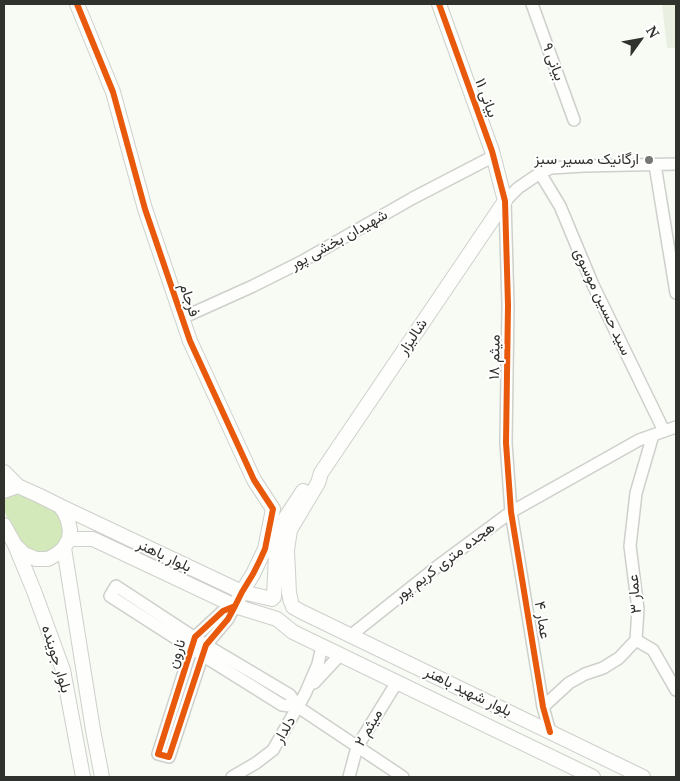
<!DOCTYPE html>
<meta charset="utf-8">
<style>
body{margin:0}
#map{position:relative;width:680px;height:781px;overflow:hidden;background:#f7fbf4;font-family:"Noto Serif",serif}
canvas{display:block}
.frame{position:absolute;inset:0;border:5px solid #2f322d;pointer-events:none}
.north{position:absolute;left:615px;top:15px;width:50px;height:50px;-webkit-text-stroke:4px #fff;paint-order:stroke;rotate:58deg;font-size:14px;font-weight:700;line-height:20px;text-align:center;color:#2f322d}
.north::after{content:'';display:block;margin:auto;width:18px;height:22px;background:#2f322d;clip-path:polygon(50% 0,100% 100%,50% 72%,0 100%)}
</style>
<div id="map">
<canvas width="680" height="781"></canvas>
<div class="frame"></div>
<div class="north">N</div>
</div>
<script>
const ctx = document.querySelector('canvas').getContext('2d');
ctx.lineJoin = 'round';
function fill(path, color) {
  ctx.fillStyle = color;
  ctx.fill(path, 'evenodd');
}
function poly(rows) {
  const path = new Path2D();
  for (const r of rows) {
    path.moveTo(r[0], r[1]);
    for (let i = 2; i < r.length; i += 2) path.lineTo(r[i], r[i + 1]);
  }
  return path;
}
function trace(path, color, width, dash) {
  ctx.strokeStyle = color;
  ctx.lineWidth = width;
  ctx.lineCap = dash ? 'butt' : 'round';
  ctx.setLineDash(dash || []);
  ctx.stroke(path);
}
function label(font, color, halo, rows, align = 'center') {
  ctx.font = font + ' "Noto Serif",Vazirmatn,serif';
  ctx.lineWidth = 4;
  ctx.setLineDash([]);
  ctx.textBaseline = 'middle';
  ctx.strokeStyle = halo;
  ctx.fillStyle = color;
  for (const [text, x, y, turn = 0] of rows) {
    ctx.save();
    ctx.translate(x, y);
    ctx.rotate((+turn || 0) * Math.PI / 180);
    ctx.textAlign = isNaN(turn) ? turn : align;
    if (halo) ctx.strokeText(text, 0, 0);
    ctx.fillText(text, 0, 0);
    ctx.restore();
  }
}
fill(poly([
 [662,4,676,4,676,48,667,48]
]), '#e9f0e2');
fill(poly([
 [18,491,58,512,64,532,59,546,45,554,29,551,13,532,4,510,4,501,7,495]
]), '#d3e9ba');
const minor = poly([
 [532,4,574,120],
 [655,165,676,293],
 [540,173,560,206,593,285,664,431],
 [182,318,253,286,301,262,413,198,494,156],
 [235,606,228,619,206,645,169,757,158,754,195,637,223,611,235,606],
 [350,636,438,566,511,512,639,440,676,427],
 [636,640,653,650,676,690],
 [314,683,340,655],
 [298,707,282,705,191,648,110,596,116,586,206,645,290,695,298,707,403,777],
 [543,707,569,683,585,674,603,668,619,658,636,640,638,609,630,546,636,493,653,435],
 [550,732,543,707,511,512,506,443,508,305,505,201,518,188,540,173,551,168,584,166,676,164],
 [232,777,256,763,273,750,305,694,318,664,322,646],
 [349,777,357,747,397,682]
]);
const tertiary = poly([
 [77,4,113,92,145,209,190,341,254,480,273,509,265,549,253,574,242,592,235,606],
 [4,472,18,486],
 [4,491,18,486,40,496,60,506,65,513,68,521,70,530,69,539,64,548,57,554,48,559,36,559,24,554,15,545,4,525],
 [60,506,242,592,272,599],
 [69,539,93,539,235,606,277,619,293,632,593,777],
 [15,545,34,591,63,670,83,777],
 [64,548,93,730,102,777],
 [274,597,276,555,279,533,286,517,303,491],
 [291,602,289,593,287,550,290,530,318,483,321,473,505,201,492,151,439,4],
 [293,607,302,612,643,777]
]);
trace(minor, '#cdd0cb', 14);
trace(tertiary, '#cdd0cb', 16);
trace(minor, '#fefefd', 11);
trace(tertiary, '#fefefd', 14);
trace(poly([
 [77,4,113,92,145,209,190,341,254,480,273,509,265,549,259,562,253,574,242,592,235,606,228,619,206,645,169,757,158,754,195,637,223,611,235,606],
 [439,4,492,151,505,201,508,305,506,443,511,512,543,707,550,732]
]), '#e8590c', 6);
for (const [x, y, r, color] of [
 [649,160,5,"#757873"]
]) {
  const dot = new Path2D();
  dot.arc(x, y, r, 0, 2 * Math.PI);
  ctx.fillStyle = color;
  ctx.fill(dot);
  trace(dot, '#fff', 2);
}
label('15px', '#2f322d', '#fff', [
 ["بیانی ۹",553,62,70],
 ["بیانی ۱۱",486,98,70],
 ["شهیدان بخشی پور",339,240,-29],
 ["فرجام",189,300,71],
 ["سید حسین موسوی",602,302,65],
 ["شالیزار",413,337,-56],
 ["میثم ۱۸",495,357,-89],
 ["بلوار باهنر",164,556,25],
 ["هجده متری کریم پور",445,562,-37],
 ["عمار ۳",635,594,-95],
 ["عمار ۴",542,620,81],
 ["نارون",177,654,-72],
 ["بلوار جوینده",56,659,73],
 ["بلوار شهید باهنر",468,692,26],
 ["میثم ۲",369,728,-60],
 ["دلدار",285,730,-60]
]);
label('15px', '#2f322d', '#fff', [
 ["ارگانیک مسیر سبز",639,160]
], 'right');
</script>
